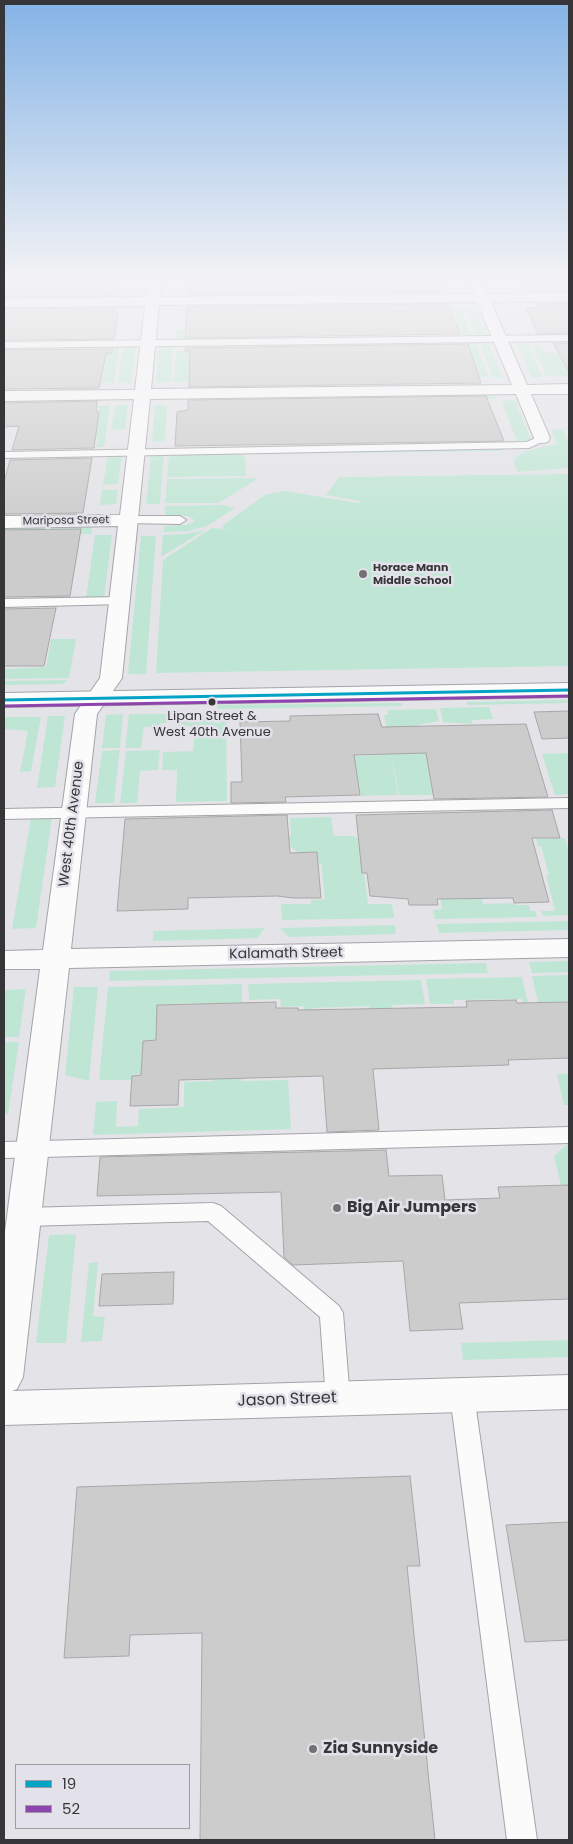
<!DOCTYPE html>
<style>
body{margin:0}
#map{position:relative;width:573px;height:1844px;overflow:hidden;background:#e4e4e8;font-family:Poppins,sans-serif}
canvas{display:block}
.frame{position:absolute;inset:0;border:5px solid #363538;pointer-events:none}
.legend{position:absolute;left:15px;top:1764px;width:175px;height:65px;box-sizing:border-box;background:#e3e2ea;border:1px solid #9e9da3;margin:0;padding:6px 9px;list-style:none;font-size:15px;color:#363538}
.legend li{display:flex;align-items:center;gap:10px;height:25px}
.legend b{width:25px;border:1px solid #9e9da3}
</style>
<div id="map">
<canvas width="573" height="1844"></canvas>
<div class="frame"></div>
<ul class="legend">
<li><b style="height:6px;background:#03a3c6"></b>19</li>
<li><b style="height:6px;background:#8e44ad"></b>52</li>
</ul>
</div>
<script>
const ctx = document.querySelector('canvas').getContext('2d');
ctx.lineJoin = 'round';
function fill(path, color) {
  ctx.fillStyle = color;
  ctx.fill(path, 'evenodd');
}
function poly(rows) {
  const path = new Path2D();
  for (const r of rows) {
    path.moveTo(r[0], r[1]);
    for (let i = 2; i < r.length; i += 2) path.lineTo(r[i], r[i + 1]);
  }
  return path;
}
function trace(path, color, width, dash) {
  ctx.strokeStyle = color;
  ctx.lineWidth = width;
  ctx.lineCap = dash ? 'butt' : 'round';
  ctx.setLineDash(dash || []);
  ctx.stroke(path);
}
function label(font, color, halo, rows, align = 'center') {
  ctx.font = font + ' Poppins,sans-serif';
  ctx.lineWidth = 5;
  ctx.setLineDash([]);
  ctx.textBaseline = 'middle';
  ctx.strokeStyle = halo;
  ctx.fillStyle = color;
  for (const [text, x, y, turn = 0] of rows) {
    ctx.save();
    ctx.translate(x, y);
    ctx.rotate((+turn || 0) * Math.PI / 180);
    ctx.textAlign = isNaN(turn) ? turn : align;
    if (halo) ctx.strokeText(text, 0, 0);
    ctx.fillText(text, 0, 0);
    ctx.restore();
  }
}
fill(poly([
 [409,301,410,305,246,307,245,303],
 [413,306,460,306,472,335,462,335,453,311,428,311],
 [464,306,475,306,488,337,477,338],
 [257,308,258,340,176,342,176,330,184,330,184,335,209,335,209,313,178,315,179,309],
 [475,342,489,377,467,378,472,373,479,373,467,343],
 [479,342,488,342,503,378,493,378],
 [516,342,527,343,542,377,532,378],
 [120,344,114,383,90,383,91,379,103,379,106,360,98,360,99,353,112,353,113,347,94,347,95,345],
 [123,344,136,344,131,383,118,383],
 [532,345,537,345,549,353,559,353,569,373,569,377,546,376],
 [173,346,171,382,156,383,159,347],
 [197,346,218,346,218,360,189,366,189,372,199,382,174,382,176,351,196,351],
 [495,394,497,399,324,401,323,396],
 [515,400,532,442,518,444,501,401],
 [110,405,104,447,96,447,98,438,87,438,96,435,100,412,97,406],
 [115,405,128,405,125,429,111,430],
 [155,405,167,405,165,441,152,442],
 [563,429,569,443,569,468,518,472,514,465,515,458,525,451,557,444,551,430],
 [501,449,502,451,254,454,254,452],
 [239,453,245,457,246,476,167,477,169,454],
 [108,455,122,455,118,484,103,485],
 [151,455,164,455,160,504,146,504],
 [569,474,569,666,156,673,163,560,212,528,226,529,222,526,266,494,284,491,359,503,360,501,326,495,339,477],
 [259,478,219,503,165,503,167,479],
 [102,490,118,490,116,504,100,505],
 [223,505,235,508,207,526,188,531,164,532,164,526,187,525,195,521,189,516,165,516,165,506],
 [92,527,91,534,4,535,4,528],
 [205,530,161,557,163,535,186,534],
 [95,535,112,535,104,598,86,598],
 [141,536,156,536,146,674,128,674],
 [51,639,76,639,69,678,4,679,4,669,46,667],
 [67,680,63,684,4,685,4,681],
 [569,700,569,703,467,705,467,702],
 [402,703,402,706,217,709,217,705],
 [489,707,493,719,472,720,472,724,443,722,440,708],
 [436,709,439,721,418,725,423,747,442,747,430,779,433,795,399,795,384,715,388,715,387,710],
 [226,713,227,801,176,802,177,770,162,770,163,752,193,751,195,726,177,726,177,723,173,723,174,714],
 [123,714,120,748,102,748,106,715],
 [129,714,168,714,167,723,161,723,160,727,144,727,141,748,125,748],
 [48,716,65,716,55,787,37,788],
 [41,717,31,771,20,772,28,731,4,729,4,717],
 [120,750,114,803,95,803,102,751],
 [160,750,158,770,140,771,137,803,120,803,126,751],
 [382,753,391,753,398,795,361,796,357,776,297,778,355,754,356,756,383,755],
 [569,753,569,794,555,795,542,754],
 [331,817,334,836,355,836,355,838,396,837,361,849,368,904,392,904,394,918,282,920,281,904,311,904,311,900,325,899,321,863,317,863,316,852,297,852,288,844,288,836,291,835,290,818],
 [31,818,52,818,36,928,12,929],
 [565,838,569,853,569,915,543,916,541,911,555,911,546,875,549,875,541,846,538,846,536,839],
 [469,840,483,904,514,903,515,905,529,905,530,911,535,911,537,917,435,919,433,910,442,909,433,858],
 [569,921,569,930,439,933,437,924],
 [395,925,396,934,289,937,280,928],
 [265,928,257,938,153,941,153,931],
 [569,961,569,972,532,973,529,962],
 [486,963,488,973,109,981,110,971],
 [569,975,569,1001,558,1002,563,1024,543,1024,532,976],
 [522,977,532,1020,527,1020,522,999,454,1000,454,1004,430,1004,426,979],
 [421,980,425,1004,392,1005,401,1066,372,1030,369,1006,312,1008,316,1067,308,1067,304,1006,281,1007,280,999,249,1000,248,984],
 [242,984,242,1028,216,1047,216,1003,158,1004,157,1021,163,1039,143,1040,141,1074,133,1074,133,1080,99,1080,108,987],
 [74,987,98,987,89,1081,65,1075],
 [26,989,19,1037,4,1037,4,990],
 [4,1042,19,1042,8,1114,4,1114],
 [215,1048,241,1070,242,1081,288,1080,291,1129,93,1135,96,1102,117,1101,116,1127,138,1126,139,1109,184,1107,184,1082,214,1081],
 [557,1074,569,1074,569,1105,564,1105],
 [566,1145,569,1145,569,1198,564,1198,554,1156],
 [76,1234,66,1343,36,1343,49,1235],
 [98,1262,93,1316,105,1317,102,1341,81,1342,89,1263],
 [569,1340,569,1357,463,1360,461,1343]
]), '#bfe6d4');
const building = poly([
 [28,278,121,278,118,296,4,297,4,280,28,278],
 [189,278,440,278,445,292,188,295,189,278],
 [522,278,569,278,569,291,529,292,522,278],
 [535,303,569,303,569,333,538,334,526,308,538,308,535,303],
 [449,304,460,334,185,338,187,307,449,304],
 [116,308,115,314,118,314,114,339,4,340,4,309,116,308],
 [553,343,569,343,569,372,553,343],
 [468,344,481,383,189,387,190,351,185,351,185,348,468,344],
 [112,349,112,353,106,353,99,388,4,389,4,350,112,349],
 [486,396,504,441,175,446,177,412,188,410,188,400,486,396],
 [97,401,96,410,99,412,94,448,12,450,19,426,4,427,4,403,97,401],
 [92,458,83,513,4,514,4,482,10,460,92,458],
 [81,529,70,596,4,597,4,530,81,529],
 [56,608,44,666,4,666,4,609,56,608],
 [569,711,569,738,542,739,534,712,569,711],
 [378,714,382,727,526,724,548,797,434,799,426,753,354,755,360,795,285,797,286,802,231,803,231,782,242,782,240,722,290,721,290,716,378,714],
 [552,810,560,838,532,838,549,902,514,903,513,898,437,899,438,905,409,905,408,899,370,896,367,873,362,873,356,815,552,810],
 [287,815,290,853,317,852,321,898,293,898,277,896,188,898,188,909,117,911,125,819,287,815],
 [516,1000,517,1003,569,1002,569,1058,508,1060,509,1065,373,1069,379,1130,327,1132,323,1076,179,1080,178,1105,130,1106,132,1076,141,1075,143,1041,156,1040,157,1005,276,1002,276,1008,298,1008,298,1010,467,1007,466,1001,516,1000],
 [386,1150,389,1176,442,1175,445,1200,500,1198,498,1187,569,1185,569,1299,459,1303,463,1329,410,1331,403,1261,293,1265,284,1257,281,1192,97,1196,100,1157,386,1150],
 [174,1272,173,1304,99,1306,102,1274,174,1272],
 [410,1476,420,1566,407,1566,435,1840,200,1840,202,1633,130,1635,129,1656,64,1658,77,1487,410,1476],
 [569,1522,569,1640,525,1642,506,1525,569,1522]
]);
fill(building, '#cdcccc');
trace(building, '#a8a6a7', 1);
const lane = poly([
 [569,335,569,341,4,348,4,342,569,335],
 [542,435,546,436,546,440,529,448,4,458,4,452,527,442,542,435],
 [129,516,180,516,186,520,180,524,125,523,125,517,129,516],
 [119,597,124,598,125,601,124,604,4,607,4,599,119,597],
 [569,798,569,808,4,819,4,809,569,798],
 [569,1127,569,1143,4,1158,4,1142,569,1127],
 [213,1203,221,1206,339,1306,343,1313,350,1399,347,1407,338,1410,329,1407,326,1399,320,1317,208,1221,24,1226,16,1223,13,1217,16,1211,24,1208,213,1203],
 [462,1384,471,1387,474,1395,537,1840,507,1840,450,1395,453,1387,462,1384]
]);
const street = poly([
 [148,278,162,278,160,297,474,294,468,278,481,278,487,294,569,293,569,301,491,302,527,385,569,384,569,394,531,394,550,438,548,442,542,443,536,442,534,438,516,394,150,399,122,678,97,714,71,949,569,939,569,957,69,968,23,1377,17,1389,12,1391,569,1375,569,1409,4,1425,4,1239,40,969,4,969,4,951,43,950,75,714,100,678,118,526,4,528,4,516,120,515,134,399,4,401,4,391,135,390,145,306,4,307,4,299,146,297,148,278],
 [477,302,512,385,151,389,159,305,477,302]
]);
const secondary = poly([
 [569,683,569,697,4,707,4,693,569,683]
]);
trace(lane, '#a4a3a7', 2);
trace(street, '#a4a3a7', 2);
trace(secondary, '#a4a3a7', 2);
fill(lane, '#fbfbfc');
fill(street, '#fbfbfc');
fill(secondary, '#fbfbfc');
trace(poly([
 [4,700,569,690]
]), '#03a3c6', 3);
trace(poly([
 [4,706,569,696]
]), '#8e44ad', 3);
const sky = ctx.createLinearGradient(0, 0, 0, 537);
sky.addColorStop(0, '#84b3e6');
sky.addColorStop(0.52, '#f3f3f5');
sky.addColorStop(1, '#f3f3f500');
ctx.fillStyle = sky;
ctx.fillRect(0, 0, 573, 537);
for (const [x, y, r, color] of [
 [363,574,5,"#737276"],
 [212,702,4.5,"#363538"],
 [337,1208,5,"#737276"],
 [313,1749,5,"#737276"]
]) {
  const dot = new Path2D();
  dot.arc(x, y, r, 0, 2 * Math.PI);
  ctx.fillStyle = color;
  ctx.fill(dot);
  trace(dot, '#e3e2ea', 2);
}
label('11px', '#363538', '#e3e2ea', [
 ["Mariposa Street",66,521,-1]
]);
label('bold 11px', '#363538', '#e3e2ea', [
 ["Horace Mann",373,568],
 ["Middle School",373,581]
], 'left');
label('13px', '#363538', '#e3e2ea', [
 ["Lipan Street &",212,717],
 ["West 40th Avenue",212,733]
]);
label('14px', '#363538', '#e3e2ea', [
 ["West 40th Avenue",72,824,-83],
 ["Kalamath Street",286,954,-1]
]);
label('bold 16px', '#363538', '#e3e2ea', [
 ["Big Air Jumpers",347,1208],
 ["Zia Sunnyside",323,1749]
], 'left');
label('16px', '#363538', '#e3e2ea', [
 ["Jason Street",287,1400,-2]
]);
</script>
